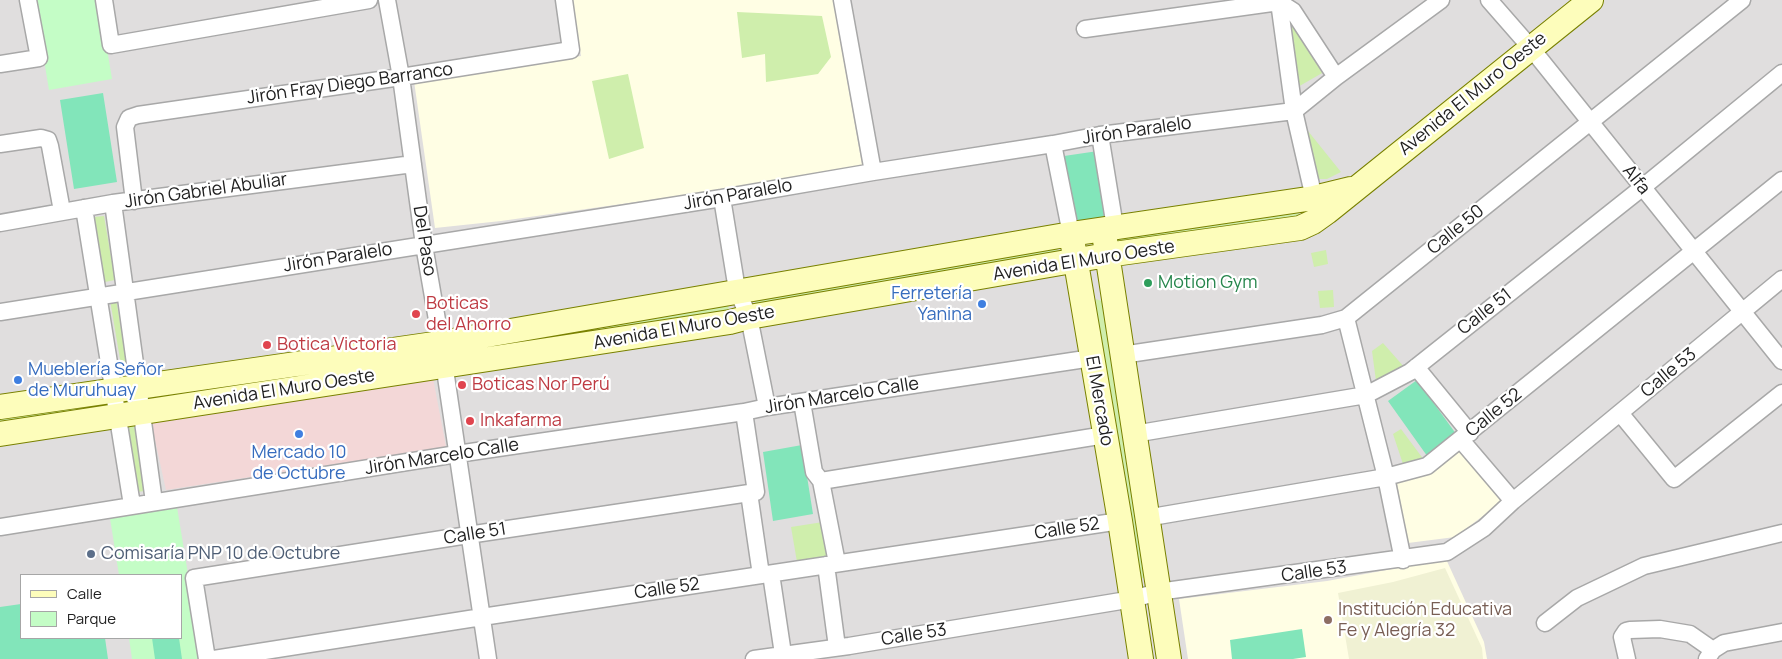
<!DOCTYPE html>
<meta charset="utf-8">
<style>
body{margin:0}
#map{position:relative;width:1782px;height:659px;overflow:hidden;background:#f2eee8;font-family:Manrope,sans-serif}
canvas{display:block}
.legend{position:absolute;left:20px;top:574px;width:162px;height:65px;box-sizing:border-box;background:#fff;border:1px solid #a6a6a6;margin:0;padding:6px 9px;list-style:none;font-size:15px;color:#212121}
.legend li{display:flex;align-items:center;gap:10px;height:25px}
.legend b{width:25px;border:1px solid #a6a6a6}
</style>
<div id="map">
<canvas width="1782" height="659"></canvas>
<ul class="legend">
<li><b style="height:6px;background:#fdfdbb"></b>Calle</li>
<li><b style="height:14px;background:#c4fdc6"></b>Parque</li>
</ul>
</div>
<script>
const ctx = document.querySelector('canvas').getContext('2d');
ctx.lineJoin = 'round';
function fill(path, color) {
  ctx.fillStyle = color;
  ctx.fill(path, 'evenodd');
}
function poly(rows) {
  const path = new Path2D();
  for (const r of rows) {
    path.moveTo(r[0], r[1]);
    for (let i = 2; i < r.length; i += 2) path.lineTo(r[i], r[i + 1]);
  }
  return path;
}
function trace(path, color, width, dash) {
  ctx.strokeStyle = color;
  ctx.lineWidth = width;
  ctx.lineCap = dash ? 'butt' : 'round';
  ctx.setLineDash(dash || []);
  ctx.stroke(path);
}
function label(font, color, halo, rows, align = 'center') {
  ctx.font = font + ' Manrope,sans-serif';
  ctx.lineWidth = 4.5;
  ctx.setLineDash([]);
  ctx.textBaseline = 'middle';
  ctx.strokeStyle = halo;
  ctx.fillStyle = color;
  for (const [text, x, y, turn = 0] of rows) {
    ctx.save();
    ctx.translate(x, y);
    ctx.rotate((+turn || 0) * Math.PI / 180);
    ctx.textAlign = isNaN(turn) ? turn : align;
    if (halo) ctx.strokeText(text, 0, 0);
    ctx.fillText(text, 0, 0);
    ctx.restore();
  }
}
fill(poly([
 [0,0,1782,0,1782,659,0,659],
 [21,575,181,575,181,638,21,638]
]), '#e0dede');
fill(poly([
 [433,378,446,447,166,490,151,422]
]), '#f3d7d7');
fill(poly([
 [572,0,833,0,863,170,501,221,435,228,414,81,581,56],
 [1459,444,1504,500,1455,537,1408,543,1396,478],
 [1446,559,1484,642,1487,659,1188,659,1179,599,1327,581]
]), '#fffee4');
fill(poly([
 [1445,568,1482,648,1483,659,1349,659,1338,593,1393,582]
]), '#f0f1d3');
fill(poly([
 [737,12,822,16,831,57,818,74,766,82,765,54,742,58],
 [1287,16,1324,72,1296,88],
 [628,74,644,148,609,159,592,81],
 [1304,126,1341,172,1327,179,1315,179],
 [1298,209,1300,221,1117,250,1115,239],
 [104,216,115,280,105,282,94,217],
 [1057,246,1059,258,756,309,754,297],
 [1326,250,1328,264,1314,267,1311,253],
 [1333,290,1334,307,1320,308,1318,291],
 [116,299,127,364,121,365,110,300],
 [1096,299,1104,302,1151,577,1138,579,1096,314],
 [728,301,729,312,459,355,458,344],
 [1383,343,1405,368,1376,381,1372,351],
 [103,397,104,407,0,423,0,413],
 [137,423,145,491,136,492,128,424],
 [1401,429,1427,464,1405,470,1393,434],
 [823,522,828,556,797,562,791,527]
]), '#cfeeac');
fill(poly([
 [34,0,99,0,112,79,49,90],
 [176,501,202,659,132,659,129,638,181,638,181,575,119,575,109,512]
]), '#c4fdc6');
fill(poly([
 [103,93,117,182,74,189,60,100],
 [1098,151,1107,218,1073,223,1064,156],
 [1417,380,1459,438,1430,460,1388,401],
 [802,445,813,514,773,521,763,452],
 [21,604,21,638,105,638,108,659,0,659,0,607],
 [1302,629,1306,657,1293,659,1232,659,1230,640],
 [152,638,179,638,182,659,155,659]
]), '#82e5ba');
const street = poly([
 [104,0,111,45,369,0],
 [387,0,401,77,424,245,441,343,488,659],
 [842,0,873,172],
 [1489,0,1531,48,1782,361],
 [1279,2,1294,111,1314,198],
 [1085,29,1279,2,1293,11,1336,77],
 [0,64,39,58,28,0],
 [1100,135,1115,227],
 [0,144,41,138,48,140,50,146,62,211],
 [1053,144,1071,234],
 [722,198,737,290,749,317,767,407],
 [134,201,125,127,129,118,138,115,401,77,571,50,564,0],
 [113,203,154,502],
 [84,208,132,505],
 [0,223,113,203,413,164],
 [0,312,722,198,873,172,1053,144,1100,135,1294,111,1336,77,1441,0],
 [1346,318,1386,477,1403,560],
 [1122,355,1322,325,1346,318,1742,0],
 [1416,367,1470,433],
 [802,402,814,472,821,481,837,563],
 [1620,413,1674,479,1782,393],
 [1134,434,1366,395,1410,372,1643,187,1782,73],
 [1461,440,1513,501],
 [821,481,1105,435],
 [749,493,761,575],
 [1146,518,1386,477,1427,466,1782,180],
 [0,527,457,454,744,412,767,407,1092,358],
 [826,565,837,647],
 [771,574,783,654],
 [1545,623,1577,598,1644,566,1782,533],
 [207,659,194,578,468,535,756,492,744,412],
 [214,659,482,617,1120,521],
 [754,659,849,646,1133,599,1158,592,1447,552,1484,528,1513,501,1782,279],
 [1627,659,1622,637,1626,631,1630,630,1660,629,1690,634,1713,650],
 [1707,659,1713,650,1724,643,1782,632]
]);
const secondary = poly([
 [1105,240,1169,659],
 [1073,245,1120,521,1141,659],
 [0,407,441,343,1071,234,1314,198,1351,189],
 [0,434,730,322,749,317,1107,255,1300,228,1313,222,1327,212,1591,0]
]);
trace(street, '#a8a8a8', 19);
trace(secondary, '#798100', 26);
trace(street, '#fff', 16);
trace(secondary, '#fdfdbb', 24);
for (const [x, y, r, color] of [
 [1148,283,5,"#2e9e5b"],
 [982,304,5,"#3f7fe0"],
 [416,314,5,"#e0444e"],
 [267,345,5,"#e0444e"],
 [18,380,5,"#3f7fe0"],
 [462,385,5,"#e0444e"],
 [470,421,5,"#e0444e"],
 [299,434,5,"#3f7fe0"],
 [91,554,5,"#5c6f8a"],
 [1328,620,5,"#8d6e63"]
]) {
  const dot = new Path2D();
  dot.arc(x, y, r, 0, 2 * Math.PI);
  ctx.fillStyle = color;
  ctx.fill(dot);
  trace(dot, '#fff', 2);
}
label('18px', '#212121', '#fff', [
 ["Jirón Fray Diego Barranco",350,84,-8],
 ["Avenida El Muro Oeste",1473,94,-39],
 ["Jirón Paralelo",1137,131,-8],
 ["Alfa",1636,180,51],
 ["Jirón Gabriel Abuliar",206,191,-8],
 ["Jirón Paralelo",738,195,-10],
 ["Calle 50",1456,230,-39],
 ["Del Paso",424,241,81],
 ["Jirón Paralelo",338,258,-9],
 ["Avenida El Muro Oeste",1084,261,-9],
 ["Calle 51",1485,312,-38],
 ["Avenida El Muro Oeste",684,328,-10],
 ["Calle 53",1669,373,-40],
 ["Avenida El Muro Oeste",284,390,-9],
 ["Jirón Marcelo Calle",842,396,-9],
 ["El Mercado",1099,401,80],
 ["Calle 52",1494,413,-39],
 ["Jirón Marcelo Calle",442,457,-9],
 ["Calle 52",1067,529,-9],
 ["Calle 51",475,534,-9],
 ["Calle 53",1314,572,-8],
 ["Calle 52",667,589,-8],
 ["Calle 53",914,635,-9]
]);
label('18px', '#27864d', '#fff', [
 ["Motion Gym",1158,283]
], 'left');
label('18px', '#366cbe', '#fff', [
 ["Ferretería",972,294],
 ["Yanina",972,315],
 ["Mueblería Señor",28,370,"left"],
 ["de Muruhuay",28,391,"left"],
 ["Mercado 10",299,453,"center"],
 ["de Octubre",299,474,"center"]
], 'right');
label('18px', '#be3a42', '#fff', [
 ["Boticas",426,304],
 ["del Ahorro",426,325],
 ["Botica Victoria",277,345],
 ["Boticas Nor Perú",472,385],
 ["Inkafarma",480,421]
], 'left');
label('18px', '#4e5e75', '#fff', [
 ["Comisaría PNP 10 de Octubre",101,554]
], 'left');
label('18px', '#785e54', '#fff', [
 ["Institución Educativa",1338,610],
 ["Fe y Alegría 32",1338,631]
], 'left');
</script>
